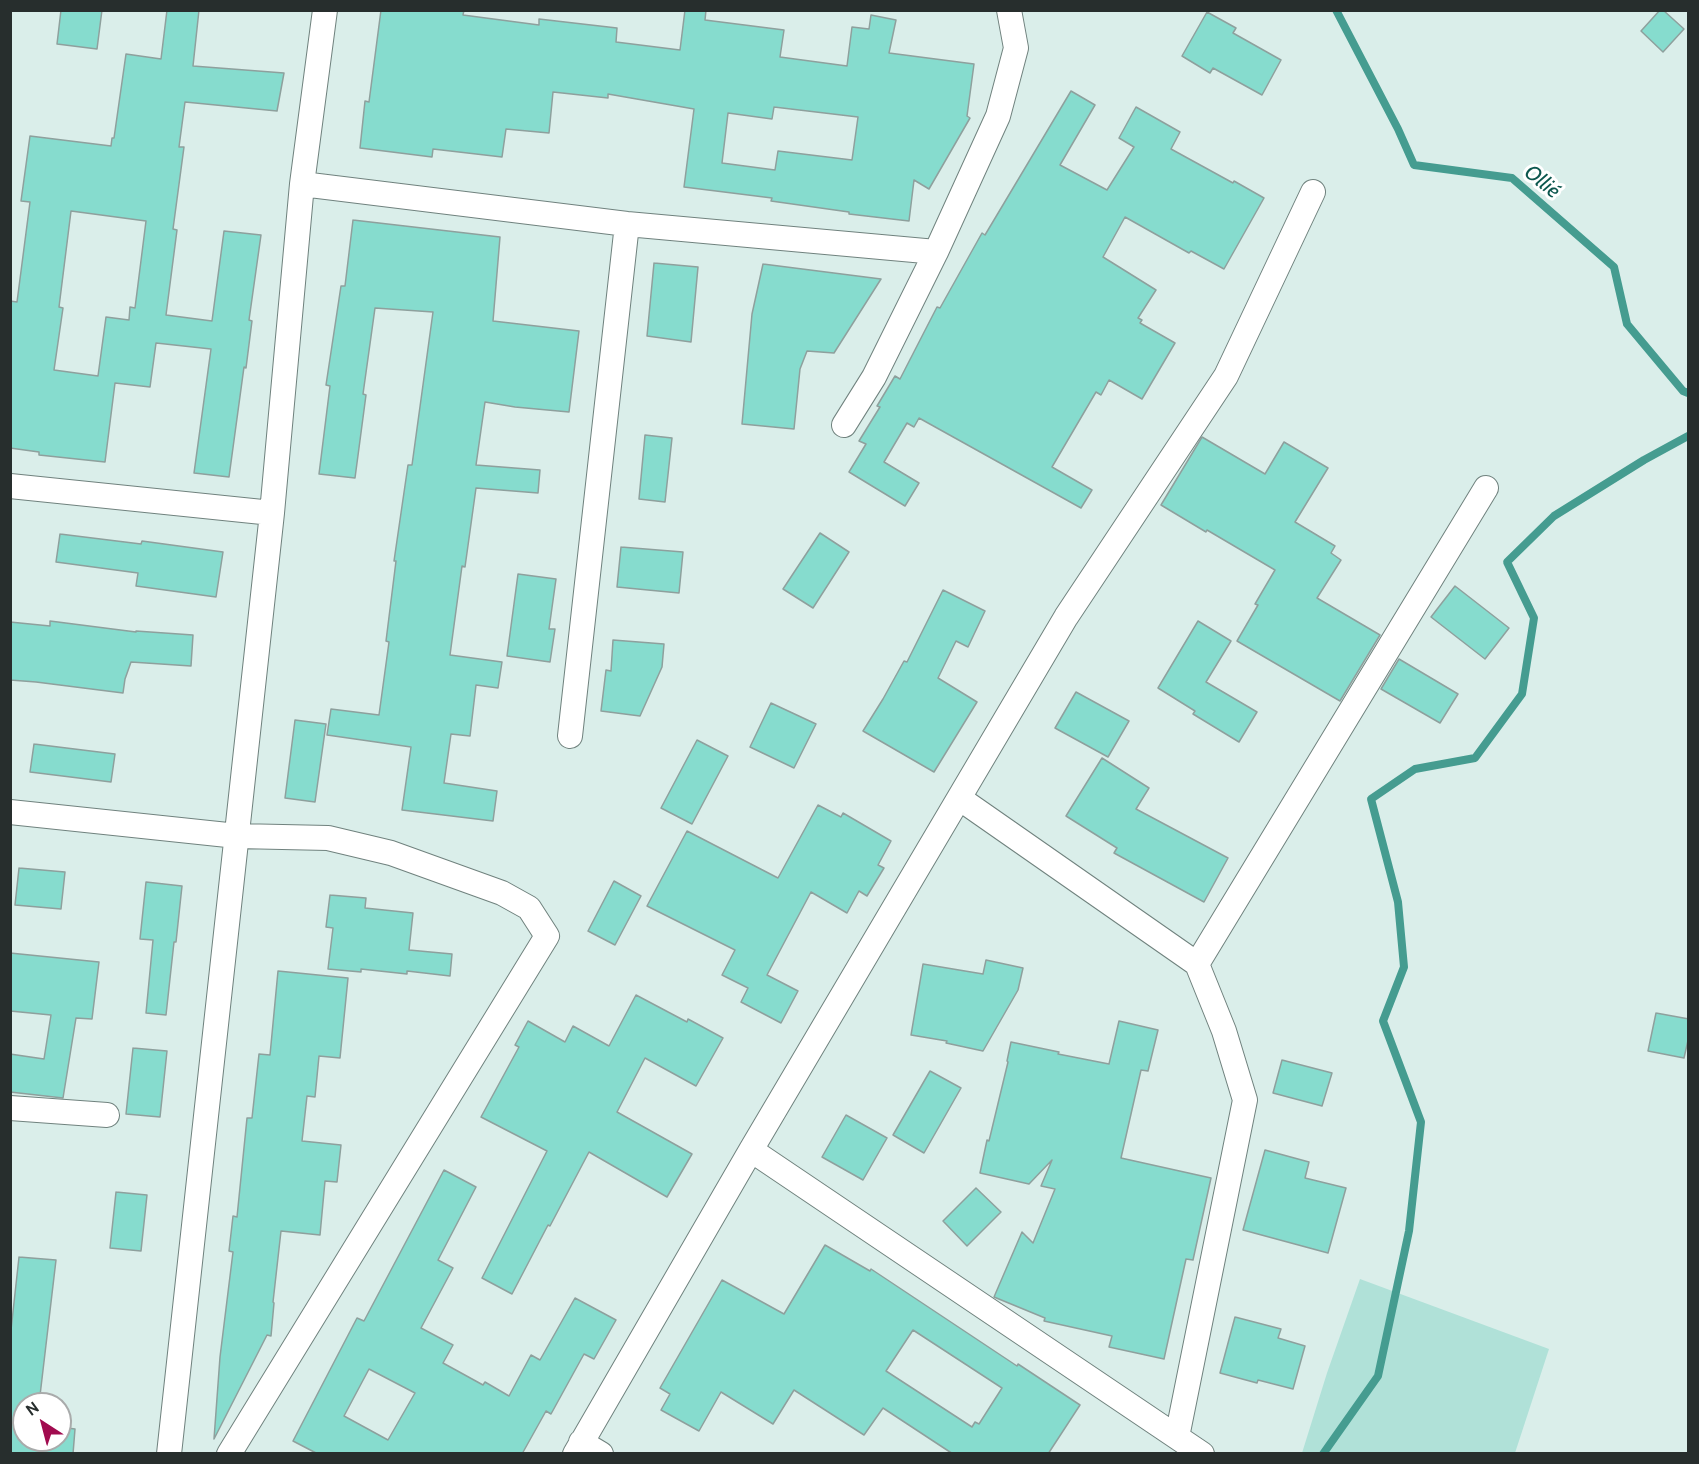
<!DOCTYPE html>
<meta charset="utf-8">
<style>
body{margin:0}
#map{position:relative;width:1699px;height:1464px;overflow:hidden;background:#daeeea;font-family:Cabin,sans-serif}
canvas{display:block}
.frame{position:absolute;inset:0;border:12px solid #272e2d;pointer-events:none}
.north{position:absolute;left:12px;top:1392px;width:60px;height:60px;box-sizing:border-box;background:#fff;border:2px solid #a9abab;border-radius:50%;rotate:324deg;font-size:16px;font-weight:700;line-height:24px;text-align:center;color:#272e2d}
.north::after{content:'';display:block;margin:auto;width:21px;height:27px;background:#a10b4f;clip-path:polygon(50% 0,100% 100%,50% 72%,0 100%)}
</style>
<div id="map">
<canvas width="1699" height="1464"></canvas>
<div class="frame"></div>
<div class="north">N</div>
</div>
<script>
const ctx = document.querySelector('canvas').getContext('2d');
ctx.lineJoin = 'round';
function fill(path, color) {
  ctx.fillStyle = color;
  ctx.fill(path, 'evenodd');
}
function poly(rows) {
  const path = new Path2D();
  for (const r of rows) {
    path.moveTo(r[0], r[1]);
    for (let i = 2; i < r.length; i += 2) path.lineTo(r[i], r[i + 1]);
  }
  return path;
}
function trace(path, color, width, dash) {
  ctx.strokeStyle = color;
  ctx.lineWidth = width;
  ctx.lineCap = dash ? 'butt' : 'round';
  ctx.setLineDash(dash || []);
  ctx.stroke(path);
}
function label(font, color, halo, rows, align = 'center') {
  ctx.font = font + ' Cabin,sans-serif';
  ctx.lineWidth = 6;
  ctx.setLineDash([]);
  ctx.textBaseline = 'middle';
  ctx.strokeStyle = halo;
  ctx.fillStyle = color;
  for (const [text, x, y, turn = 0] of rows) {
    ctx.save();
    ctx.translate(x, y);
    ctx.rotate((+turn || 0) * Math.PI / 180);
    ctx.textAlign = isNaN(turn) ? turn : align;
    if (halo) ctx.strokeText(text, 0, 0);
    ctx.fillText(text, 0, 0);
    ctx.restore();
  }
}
fill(poly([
 [1360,1279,1549,1349,1515,1453,1302,1453,1327,1373]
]), '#b0e1d8');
trace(poly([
 [1336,10,1398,129,1414,165,1512,178,1614,267,1627,324,1683,391,1688,393],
 [1323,1454,1378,1376,1409,1231,1421,1122,1383,1021,1404,967,1398,902,1371,799,1415,769,1475,758,1522,694,1534,618,1507,562,1554,516,1644,460,1688,436]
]), '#459c90', 8);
const building = poly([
 [61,10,102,10,97,49,57,44,61,10],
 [167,10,199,10,193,66,284,73,277,111,185,102,179,147,184,147,173,229,177,230,166,315,212,321,224,231,261,235,249,320,252,321,246,368,244,367,229,477,194,473,211,349,156,343,150,387,115,383,105,462,39,455,39,452,10,448,10,301,17,302,30,202,21,201,30,136,111,146,112,138,114,138,126,54,161,59,167,10],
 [71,211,146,221,135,308,130,307,129,320,106,317,98,376,54,370,63,308,59,307,71,211],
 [381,10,464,10,463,15,539,25,539,19,617,28,616,42,680,50,685,10,706,10,705,20,784,30,780,57,847,66,852,27,869,29,871,15,896,20,889,53,974,64,967,116,970,118,929,189,914,180,909,221,849,214,849,212,771,201,772,198,684,187,694,109,608,94,608,98,553,92,549,133,506,129,502,157,433,149,432,157,360,148,365,101,369,102,381,10],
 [774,107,858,117,852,160,778,151,775,170,722,163,728,113,772,119,774,107],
 [1660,10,1663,10,1684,29,1663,52,1641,31,1660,10],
 [1207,12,1236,28,1233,33,1281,60,1262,95,1213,68,1210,73,1182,56,1207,12],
 [1071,91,1095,105,1060,165,1107,190,1134,147,1119,138,1136,107,1180,132,1171,149,1233,183,1234,181,1264,198,1224,269,1191,251,1189,253,1125,217,1103,257,1156,290,1138,318,1142,320,1140,323,1175,343,1142,399,1109,380,1101,395,1096,392,1052,467,1092,490,1081,508,919,418,914,427,907,423,884,462,919,483,905,506,849,472,866,444,859,441,880,407,877,406,895,376,900,379,937,307,940,308,982,233,985,235,1071,91],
 [353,220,500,237,493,321,579,331,569,412,515,407,485,402,476,465,540,470,538,493,476,488,465,567,462,566,450,655,502,662,498,688,476,685,470,736,451,734,444,783,497,791,493,821,402,810,411,747,327,735,331,709,379,715,389,642,386,641,396,561,394,561,408,465,412,465,433,312,375,308,363,394,366,395,355,478,319,474,330,386,326,385,341,286,345,286,353,220],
 [654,263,698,267,691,342,647,336,654,263],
 [763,264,881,279,834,353,807,351,800,369,794,429,742,424,752,314,763,264],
 [645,435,672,438,665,502,639,499,645,435],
 [1202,437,1265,474,1284,442,1328,468,1295,522,1335,546,1331,553,1341,560,1317,598,1380,635,1340,701,1237,641,1258,605,1255,604,1275,570,1207,530,1206,532,1161,505,1202,437],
 [820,533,849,552,813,608,783,589,820,533],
 [60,534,141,544,142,541,223,552,216,597,136,586,138,573,56,562,60,534],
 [621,547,683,552,679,593,617,587,621,547],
 [518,574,556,579,549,629,555,629,550,662,507,656,518,574],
 [1455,586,1509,628,1485,659,1431,617,1455,586],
 [943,590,985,611,968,647,956,641,938,678,977,702,934,772,863,731,883,699,904,661,907,662,943,590],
 [50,621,136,632,136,631,193,635,191,666,131,662,125,679,123,693,36,682,10,680,10,622,50,626,50,621],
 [1198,621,1231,641,1206,682,1257,712,1239,742,1193,714,1195,711,1158,688,1198,621],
 [613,640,664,644,662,667,640,716,601,711,606,670,611,671,613,640],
 [1399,659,1458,694,1440,723,1381,689,1399,659],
 [1076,692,1129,721,1108,757,1055,728,1076,692],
 [771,703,816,724,794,768,750,747,771,703],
 [295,720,326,724,315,802,285,798,295,720],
 [697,740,728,756,692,824,661,808,697,740],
 [34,744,115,754,111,782,30,772,34,744],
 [1102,758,1149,788,1136,809,1228,858,1204,902,1114,853,1117,848,1066,816,1102,758],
 [818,805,841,817,843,813,891,841,878,865,884,868,867,896,859,891,847,913,811,892,767,975,798,991,781,1023,741,1002,748,988,722,975,735,950,647,906,687,831,778,878,818,805],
 [19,868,65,872,61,909,15,905,19,868],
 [614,881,641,896,615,945,588,931,614,881],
 [146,882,182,886,176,942,174,942,166,1015,146,1013,153,940,140,939,146,882],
 [330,895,366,898,365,908,413,913,409,950,452,954,450,976,407,971,407,974,361,969,361,972,328,969,333,928,326,927,330,895],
 [10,953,99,962,92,1019,76,1018,63,1098,10,1092,10,1054,44,1059,51,1015,10,1011,10,953],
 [986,960,1023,968,1018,990,983,1051,946,1043,947,1041,911,1035,923,964,983,974,986,960],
 [278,971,348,978,340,1058,319,1056,315,1097,307,1096,302,1141,341,1145,337,1182,325,1181,320,1235,281,1231,273,1302,274,1303,271,1336,267,1335,214,1439,220,1357,233,1252,229,1251,233,1216,237,1217,247,1118,252,1118,259,1054,270,1055,278,971],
 [636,995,687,1022,688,1019,723,1038,696,1086,645,1058,617,1112,692,1154,667,1197,589,1152,550,1226,548,1225,512,1294,482,1278,547,1151,481,1117,519,1047,515,1045,528,1021,565,1042,573,1026,609,1046,636,995],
 [1656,1013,1689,1019,1689,1036,1684,1058,1648,1051,1656,1013],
 [1119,1021,1158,1030,1148,1071,1141,1070,1121,1158,1211,1178,1193,1260,1186,1259,1164,1359,1109,1347,1112,1336,1044,1321,1045,1318,994,1297,1022,1232,1033,1243,1055,1189,1041,1186,1052,1160,1029,1184,980,1173,987,1140,989,1141,1008,1062,1007,1061,1011,1042,1059,1052,1058,1054,1109,1064,1119,1021],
 [133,1048,167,1051,160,1117,126,1114,133,1048],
 [1282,1060,1332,1073,1322,1106,1273,1093,1282,1060],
 [930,1071,961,1088,924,1153,893,1135,930,1071],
 [846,1115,887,1138,863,1180,822,1157,846,1115],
 [1265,1150,1309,1162,1305,1178,1346,1188,1328,1253,1243,1230,1265,1150],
 [444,1170,476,1187,438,1260,453,1268,421,1328,453,1345,443,1363,483,1385,485,1382,509,1396,531,1355,540,1360,575,1298,616,1320,594,1359,584,1354,551,1414,546,1411,522,1454,318,1454,293,1441,357,1318,364,1321,444,1170],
 [369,1369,415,1393,388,1440,344,1416,369,1369],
 [976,1188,1001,1212,967,1246,943,1221,976,1188],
 [116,1192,147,1195,141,1251,110,1248,116,1192],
 [825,1245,870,1271,871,1269,1017,1366,1018,1364,1080,1405,1048,1454,953,1454,883,1408,864,1435,794,1390,773,1424,721,1392,699,1431,661,1410,670,1394,660,1388,722,1280,784,1314,825,1245],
 [913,1330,1002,1388,979,1424,975,1422,972,1427,886,1371,913,1330],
 [19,1257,56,1260,39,1404,24,1404,24,1440,60,1440,60,1427,75,1429,73,1454,10,1454,10,1339,19,1257],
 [1235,1317,1281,1329,1278,1338,1305,1346,1293,1389,1258,1380,1257,1383,1220,1373,1235,1317]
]);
fill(building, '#86dcce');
trace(building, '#8ea09d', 1.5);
const minor = poly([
 [302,184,627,224,936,252],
 [844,425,874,377,936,252,998,116,1016,48,1009,10],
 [10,486,272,513],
 [570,736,627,224],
 [959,798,1197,964,1224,1031,1245,1100,1177,1437],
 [10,812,237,836,328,838,391,853,502,893,529,908,547,936,229,1454],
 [1197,964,1486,488],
 [10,1108,107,1115],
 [751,1150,1202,1454],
 [581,1442,601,1454],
 [169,1454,272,513,302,184,325,10],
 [575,1454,751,1150,1066,617,1226,376,1313,192]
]);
trace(minor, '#70827e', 26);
trace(minor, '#fff', 24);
label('italic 21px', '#0c574e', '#fff', [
 ["Ollié",1542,182,39]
]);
</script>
